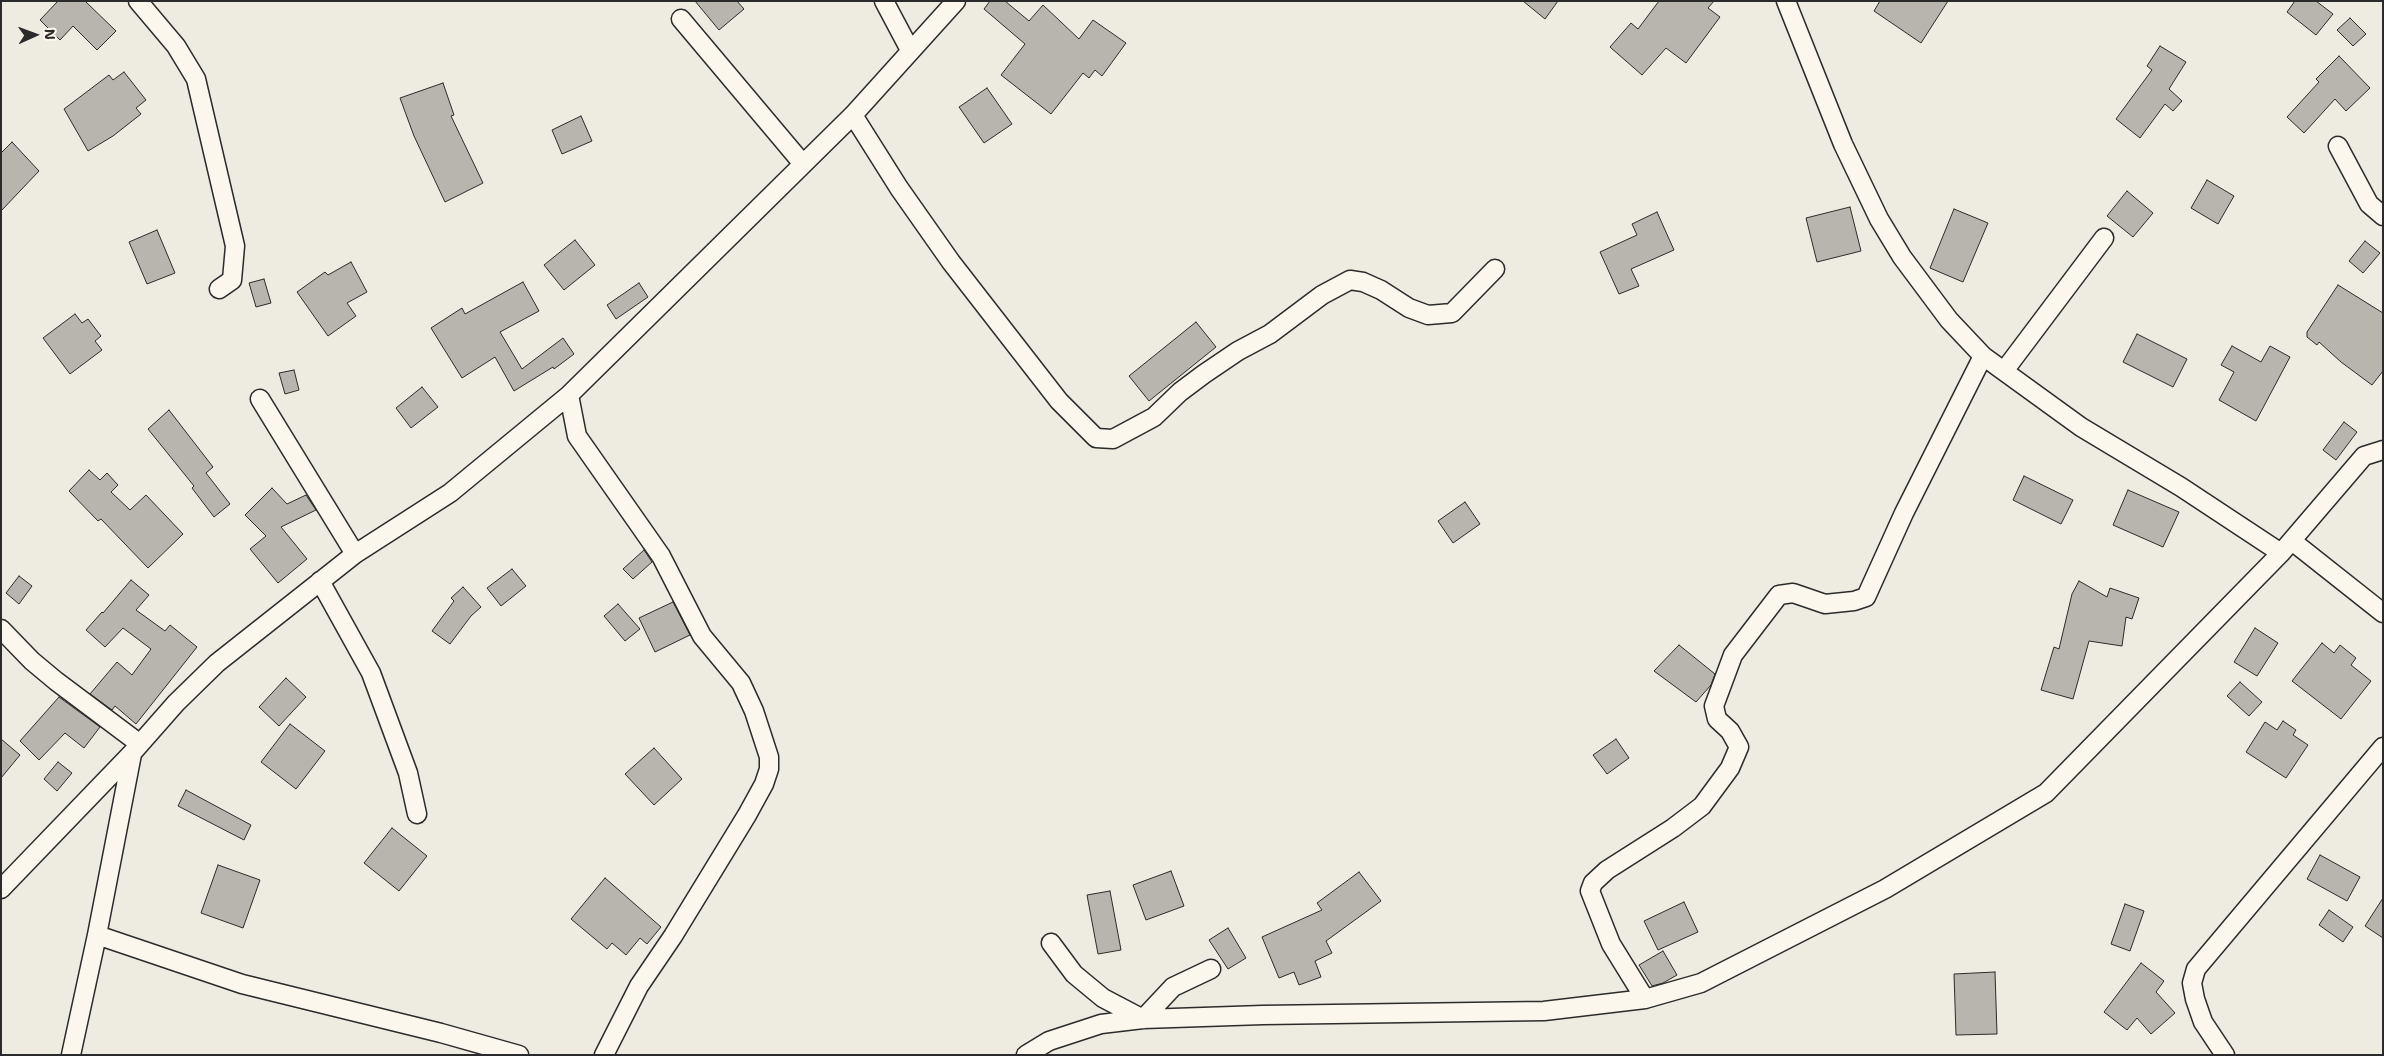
<!DOCTYPE html>
<style>
body{margin:0}
#map{position:relative;width:2384px;height:1056px;overflow:hidden;background:#eeebe0;font-family:"Shantell Sans",sans-serif}
canvas{display:block}
.frame{position:absolute;inset:0;border:2px solid #2b2b2b;pointer-events:none}
.north{position:absolute;left:10px;top:10px;width:50px;height:50px;-webkit-text-stroke:4px #fbf7ec;paint-order:stroke;rotate:88deg;font-size:14px;font-weight:700;line-height:20px;text-align:center;color:#2b2b2b}
.north::after{content:'';display:block;margin:auto;width:18px;height:22px;background:#2b2b2b;clip-path:polygon(50% 0,100% 100%,50% 72%,0 100%)}
</style>
<div id="map">
<canvas width="2384" height="1056"></canvas>
<div class="frame"></div>
<div class="north">N</div>
</div>
<script>
const ctx = document.querySelector('canvas').getContext('2d');
ctx.lineJoin = 'round';
function fill(path, color) {
  ctx.fillStyle = color;
  ctx.fill(path, 'evenodd');
}
function poly(rows) {
  const path = new Path2D();
  for (const r of rows) {
    path.moveTo(r[0], r[1]);
    for (let i = 2; i < r.length; i += 2) path.lineTo(r[i], r[i + 1]);
  }
  return path;
}
function trace(path, color, width, dash) {
  ctx.strokeStyle = color;
  ctx.lineWidth = width;
  ctx.lineCap = dash ? 'butt' : 'round';
  ctx.setLineDash(dash || []);
  ctx.stroke(path);
}
const building = poly([
 [58,1,85,1,116,31,97,50,73,26,60,40,40,20,58,1],
 [695,1,737,1,744,9,719,30,695,1],
 [990,1,1005,1,1029,21,1043,5,1079,39,1093,20,1126,43,1102,76,1095,70,1089,78,1083,73,1051,114,1001,75,1025,44,984,9,990,1],
 [1523,1,1558,1,1545,19,1523,1],
 [1659,1,1714,1,1708,8,1720,17,1686,63,1666,48,1642,75,1610,47,1631,23,1638,29,1659,1],
 [1880,1,1948,1,1921,43,1874,11,1880,1],
 [2295,1,2316,1,2333,14,2316,35,2287,12,2295,1],
 [2350,18,2366,34,2353,46,2337,30,2350,18],
 [2160,46,2186,62,2169,89,2182,101,2173,111,2165,104,2140,138,2116,119,2152,70,2147,66,2160,46],
 [2339,56,2370,88,2346,111,2335,99,2304,133,2287,117,2319,82,2316,79,2339,56],
 [124,72,146,100,136,108,141,114,113,136,88,151,64,109,109,75,113,80,124,72],
 [443,83,454,115,451,116,483,183,445,202,414,136,400,98,443,83],
 [987,88,1012,124,984,143,959,107,987,88],
 [581,116,592,141,562,154,552,130,581,116],
 [12,142,39,171,1,211,1,153,12,142],
 [2207,180,2234,196,2218,224,2191,208,2207,180],
 [2127,191,2153,213,2133,237,2107,216,2127,191],
 [1850,207,1861,251,1817,262,1806,218,1850,207],
 [1954,209,1988,223,1963,282,1930,268,1954,209],
 [1657,212,1674,250,1631,269,1639,286,1619,294,1600,252,1637,235,1632,224,1657,212],
 [157,230,175,273,147,284,129,242,157,230],
 [575,240,595,265,564,290,544,265,575,240],
 [2365,241,2380,253,2363,273,2349,261,2365,241],
 [351,262,367,292,347,303,356,316,328,336,297,292,325,272,328,275,351,262],
 [264,279,271,303,256,307,249,283,264,279],
 [523,282,539,311,500,332,522,369,563,338,574,354,554,369,553,367,514,391,495,357,462,378,431,328,462,308,465,314,523,282],
 [639,283,648,297,616,319,607,305,639,283],
 [2338,285,2383,313,2383,371,2372,385,2341,362,2319,342,2317,345,2307,337,2307,332,2338,285],
 [75,314,82,323,88,319,101,336,95,341,102,350,70,374,43,338,75,314],
 [1196,322,1216,347,1149,401,1129,376,1196,322],
 [2137,334,2187,359,2173,387,2123,362,2137,334],
 [2232,346,2261,362,2270,346,2290,357,2256,421,2219,400,2234,372,2221,365,2232,346],
 [294,370,299,390,285,394,279,373,294,370],
 [422,387,438,407,411,428,396,408,422,387],
 [169,410,213,467,206,473,230,504,214,517,192,488,194,486,148,429,169,410],
 [2344,422,2357,432,2336,460,2323,450,2344,422],
 [89,470,100,480,107,473,118,485,111,492,130,510,146,495,183,534,148,568,101,519,98,521,69,491,89,470],
 [2024,476,2073,500,2061,524,2013,500,2024,476],
 [272,488,287,504,306,495,316,510,281,527,307,559,278,583,250,549,266,536,245,515,272,488],
 [2128,490,2179,512,2163,547,2113,525,2128,490],
 [1465,502,1480,524,1453,543,1438,521,1465,502],
 [644,550,652,562,633,579,623,569,644,550],
 [512,569,526,586,501,606,487,588,512,569],
 [19,576,32,586,19,604,6,593,19,576],
 [131,580,149,595,136,610,165,631,170,625,197,647,136,724,115,706,112,710,90,694,117,662,132,675,151,649,123,628,105,647,86,630,102,612,103,613,131,580],
 [2079,581,2107,597,2110,588,2139,598,2132,619,2126,617,2122,646,2089,641,2073,699,2041,690,2054,647,2059,649,2072,594,2079,581],
 [463,587,481,607,471,616,450,644,432,631,454,601,451,598,463,587],
 [673,602,690,635,655,652,639,618,673,602],
 [618,604,640,629,625,641,604,616,618,604],
 [2255,628,2278,643,2257,676,2234,662,2255,628],
 [2322,643,2334,653,2340,645,2356,658,2351,665,2371,681,2341,719,2292,681,2322,643],
 [1679,645,1715,674,1711,685,1696,702,1654,671,1679,645],
 [286,678,306,697,279,726,259,707,286,678],
 [2240,682,2262,702,2249,716,2227,696,2240,682],
 [59,697,100,727,84,748,65,733,39,760,20,741,59,697],
 [2283,721,2296,730,2293,735,2308,745,2286,778,2246,752,2265,722,2277,730,2283,721],
 [290,724,325,751,296,789,261,762,290,724],
 [1,739,20,755,1,778,1,739],
 [1616,739,1629,758,1607,774,1593,755,1616,739],
 [654,748,682,779,654,805,625,774,654,748],
 [58,762,72,773,57,791,44,779,58,762],
 [186,790,251,825,244,840,178,806,186,790],
 [392,828,427,856,399,891,364,863,392,828],
 [2320,855,2360,877,2347,901,2307,879,2320,855],
 [218,865,260,880,243,928,201,913,218,865],
 [1171,871,1184,906,1146,920,1133,885,1171,871],
 [1359,872,1381,901,1326,941,1332,953,1315,961,1321,977,1299,985,1294,972,1279,978,1262,937,1322,910,1317,903,1359,872],
 [605,878,661,927,647,944,640,938,626,955,612,943,607,949,571,919,605,878],
 [1110,891,1121,950,1098,954,1087,895,1110,891],
 [2383,898,2383,938,2365,926,2383,898],
 [1684,902,1698,932,1658,950,1644,921,1684,902],
 [2125,904,2144,911,2130,951,2111,944,2125,904],
 [2329,910,2353,927,2343,942,2319,925,2329,910],
 [1228,928,1246,958,1228,969,1209,940,1228,928],
 [1663,951,1677,975,1663,983,1652,986,1639,965,1663,951],
 [2141,963,2164,981,2156,992,2175,1013,2151,1034,2137,1018,2127,1030,2104,1012,2141,963],
 [1995,972,1997,1034,1956,1035,1954,974,1995,972]
]);
fill(building, '#b8b5ae');
trace(building, '#2b2b2b', 1);
const minor = poly([
 [138,1,176,46,196,79,235,246,232,280,219,289],
 [884,1,910,50],
 [1786,1,1843,144,1879,219,1902,257,1949,320,1983,356,2081,427,2181,487,2281,553],
 [681,19,803,164],
 [853,115,899,188,951,262,1059,401,1096,438,1113,439,1154,417,1180,392,1204,374,1238,351,1270,334,1322,295,1350,280,1363,282,1381,290,1409,308,1428,315,1452,313,1495,269],
 [2338,146,2369,204,2383,216],
 [2004,371,2104,238],
 [569,395,577,436,661,556,702,636,741,683,754,711,769,757,769,769,764,784,747,815,673,936,639,986,604,1055],
 [260,399,355,554],
 [2292,541,2383,613],
 [320,581,371,673,408,773,417,814],
 [1,629,32,661,56,681,140,744],
 [1,889,132,753,176,703,217,663,355,554,450,493,569,395,853,115,956,1],
 [97,935,242,984,441,1033,519,1055],
 [1051,943,1074,974,1103,998,1143,1019,1173,987,1211,969],
 [1645,999,1611,944,1590,891,1593,883,1607,870,1673,828,1702,806,1730,768,1739,747,1730,731,1717,719,1714,706,1733,655,1779,595,1793,593,1825,604,1854,601,1866,597,1904,513,1983,356],
 [71,1055,97,935,132,754],
 [1026,1055,1049,1041,1101,1024,1143,1019,1263,1015,1544,1011,1645,999,1701,983,1885,889,2046,793,2281,553,2364,456,2383,450],
 [2225,1055,2203,1022,2195,999,2192,983,2196,969,2383,747]
]);
trace(minor, '#2b2b2b', 21);
trace(minor, '#fbf7ec', 18);
</script>
